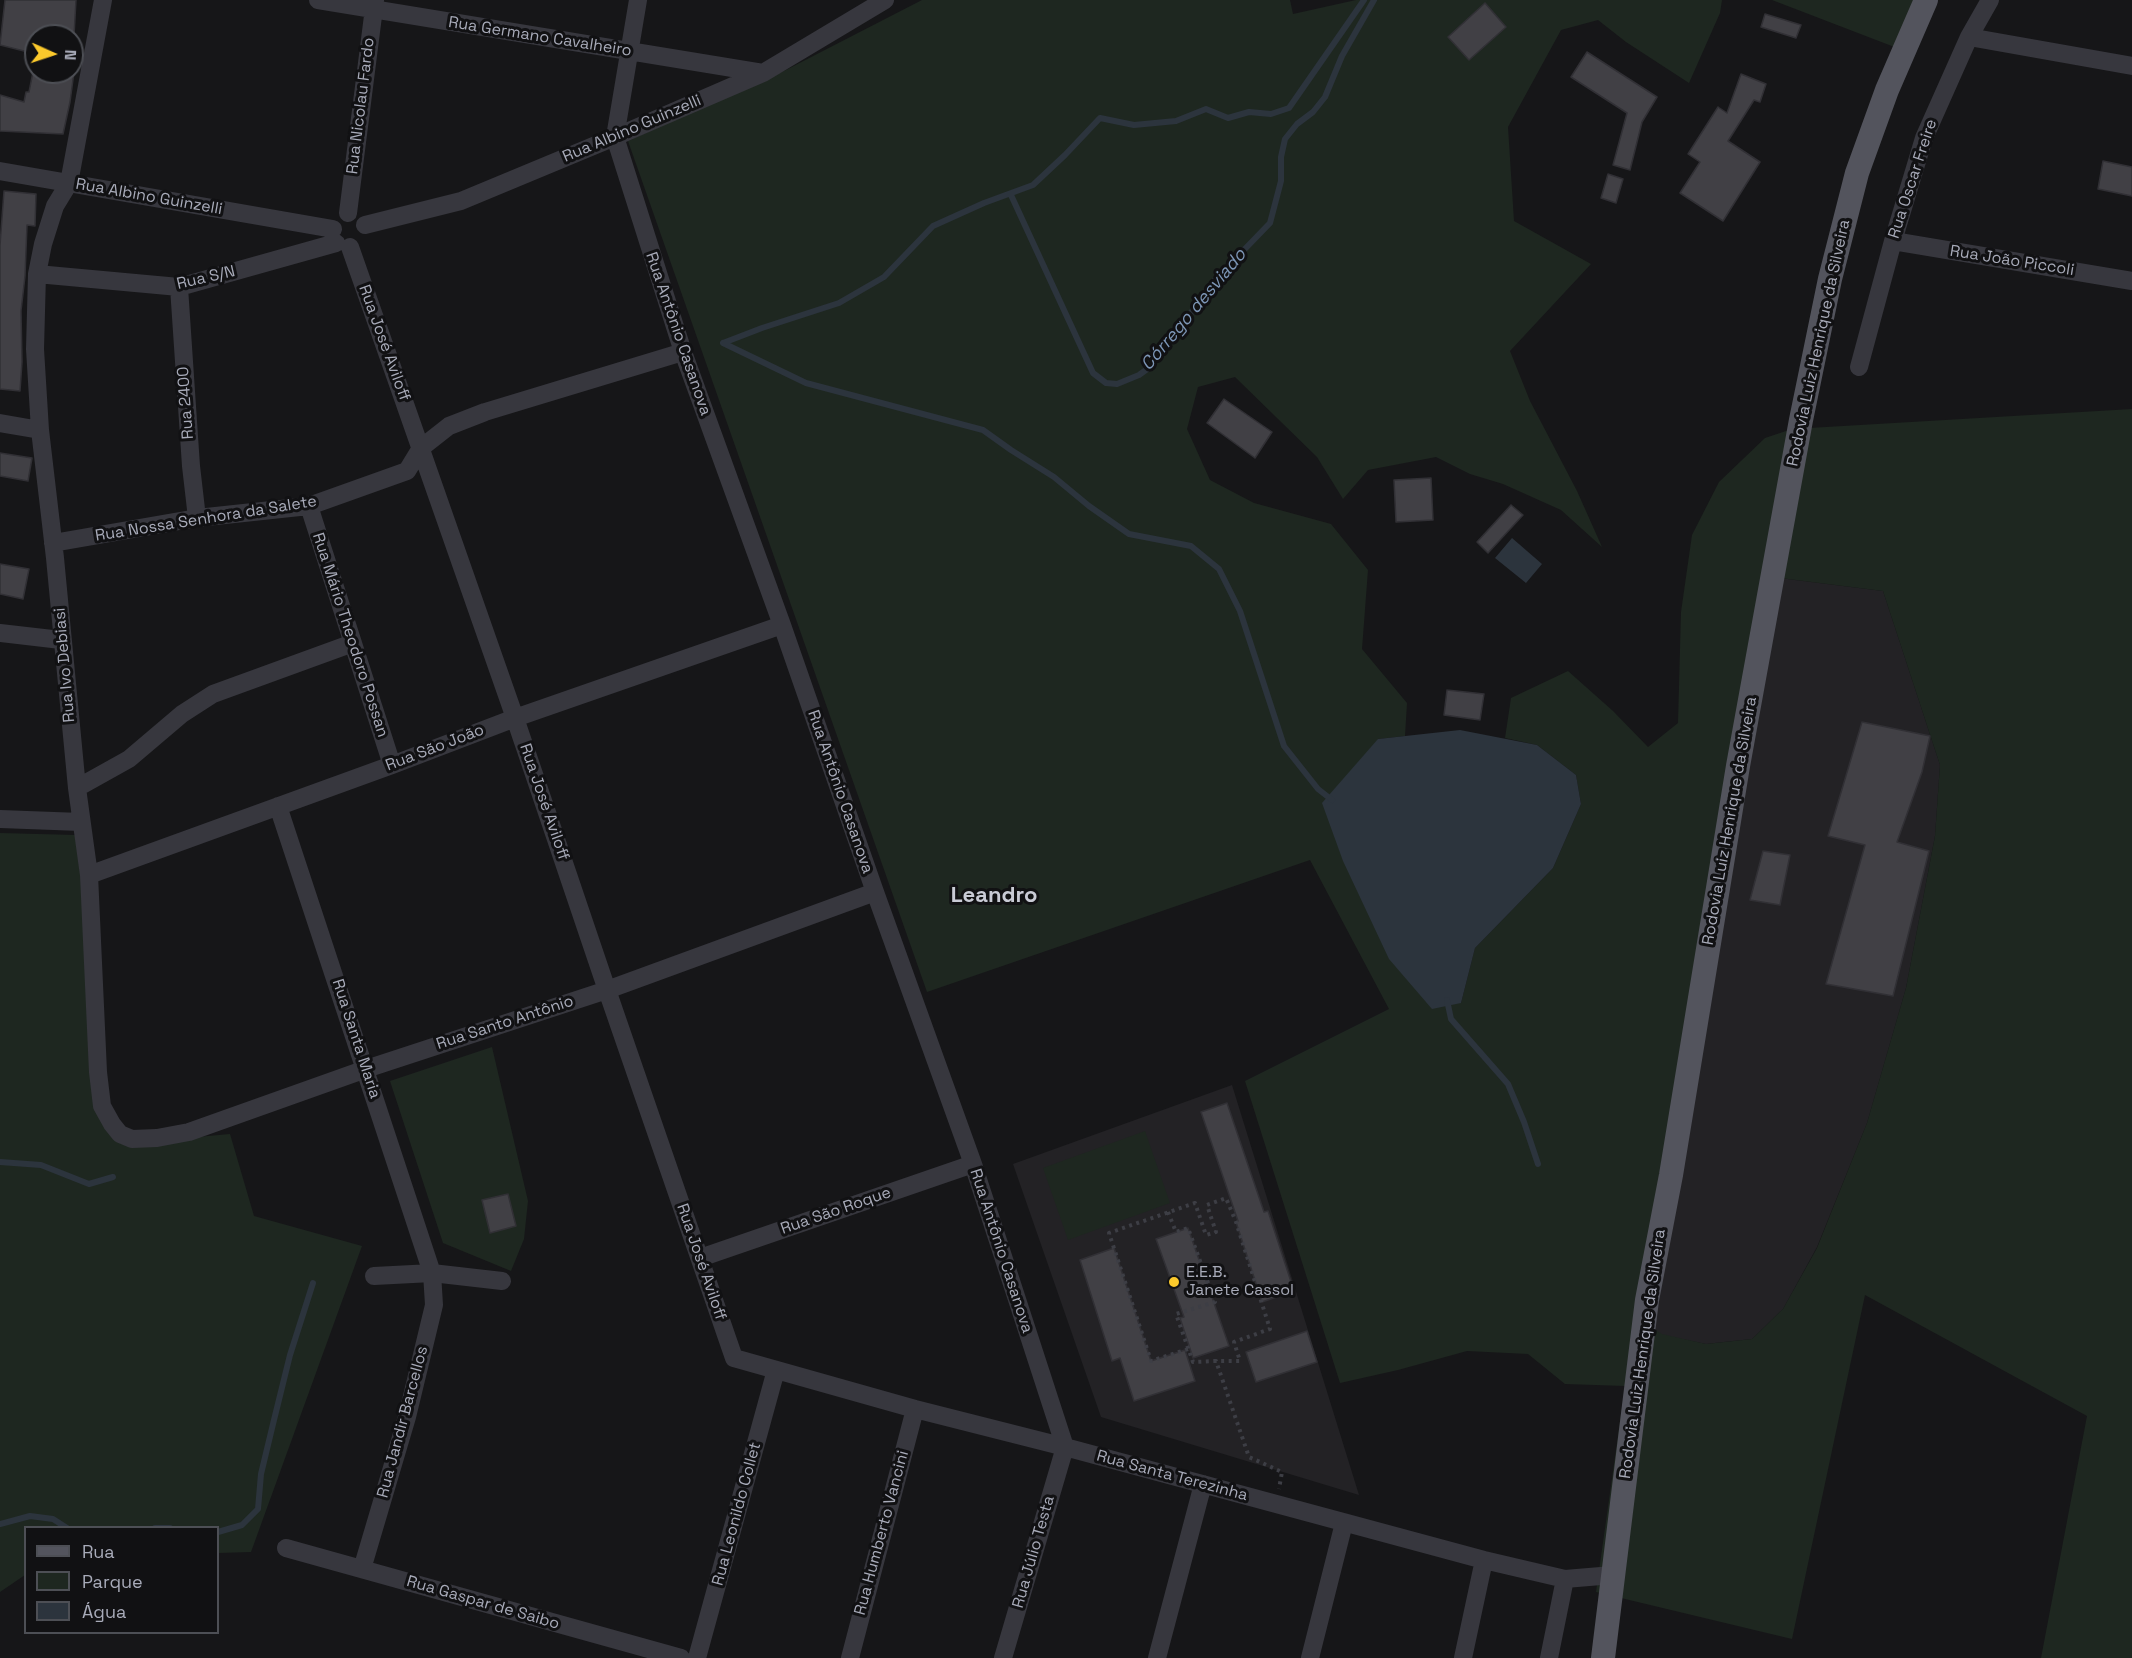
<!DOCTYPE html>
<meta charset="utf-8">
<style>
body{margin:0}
#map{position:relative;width:2132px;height:1658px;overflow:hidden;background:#161618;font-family:"Space Grotesk",sans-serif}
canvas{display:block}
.legend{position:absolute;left:24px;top:1526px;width:195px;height:108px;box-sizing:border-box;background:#111113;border:2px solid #4d4f55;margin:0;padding:8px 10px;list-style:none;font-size:18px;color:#a8abb9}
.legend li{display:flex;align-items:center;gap:12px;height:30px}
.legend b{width:30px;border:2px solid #4d4f55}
.north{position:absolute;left:24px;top:24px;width:60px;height:60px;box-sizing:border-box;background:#111113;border:2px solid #4d4f55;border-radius:50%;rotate:93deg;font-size:16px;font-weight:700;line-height:24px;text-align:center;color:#a8abb9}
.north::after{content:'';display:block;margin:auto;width:21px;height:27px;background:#fbc92c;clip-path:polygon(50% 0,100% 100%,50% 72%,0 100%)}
</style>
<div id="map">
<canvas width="2132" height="1658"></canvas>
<ul class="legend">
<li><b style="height:8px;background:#53545d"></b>Rua</li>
<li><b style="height:16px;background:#1e2720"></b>Parque</li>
<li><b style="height:16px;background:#2c343d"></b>Água</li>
</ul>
<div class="north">N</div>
</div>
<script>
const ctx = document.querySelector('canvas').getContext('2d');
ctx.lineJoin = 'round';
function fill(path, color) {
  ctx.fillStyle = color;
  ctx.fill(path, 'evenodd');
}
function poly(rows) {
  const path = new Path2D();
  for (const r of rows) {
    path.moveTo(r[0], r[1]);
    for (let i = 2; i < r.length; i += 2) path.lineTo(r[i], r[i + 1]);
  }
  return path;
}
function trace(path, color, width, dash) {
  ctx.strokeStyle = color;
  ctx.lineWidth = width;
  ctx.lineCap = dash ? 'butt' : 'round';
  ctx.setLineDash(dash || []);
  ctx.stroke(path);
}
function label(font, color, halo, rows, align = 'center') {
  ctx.font = font + ' "Space Grotesk",sans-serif';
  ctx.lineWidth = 6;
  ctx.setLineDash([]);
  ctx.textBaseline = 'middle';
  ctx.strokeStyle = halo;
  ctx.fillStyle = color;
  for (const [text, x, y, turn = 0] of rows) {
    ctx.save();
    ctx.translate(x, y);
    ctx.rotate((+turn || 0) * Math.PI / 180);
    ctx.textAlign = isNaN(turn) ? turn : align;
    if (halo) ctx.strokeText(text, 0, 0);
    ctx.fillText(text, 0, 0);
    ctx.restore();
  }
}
fill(poly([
 [1764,576,1883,591,1940,765,1935,836,1906,988,1867,1123,1817,1247,1783,1309,1752,1339,1706,1344,1662,1335,1635,1317],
 [1232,1085,1359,1495,1101,1417,1013,1164]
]), '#232225');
fill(poly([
 [922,0,1290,0,1293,14,1356,0,1722,0,1720,13,1689,83,1626,42,1598,20,1561,30,1508,127,1514,221,1591,264,1510,351,1530,401,1577,491,1602,547,1561,510,1503,484,1470,474,1436,457,1368,470,1343,499,1317,457,1235,377,1198,387,1187,429,1210,480,1254,503,1331,524,1368,570,1362,649,1407,703,1405,736,1378,739,1461,1003,1475,948,1553,868,1581,804,1576,775,1537,745,1505,738,1511,698,1568,671,1613,711,1648,747,1678,723,1681,612,1692,535,1719,482,1765,438,1792,429,2132,409,2132,1658,2041,1658,2087,1416,1865,1295,1792,1639,1596,1592,1625,1386,1565,1384,1528,1354,1467,1351,1398,1370,1340,1383,1245,1081,1389,1009,1310,860,927,992,628,141,786,70],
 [1764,576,1883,591,1940,765,1935,836,1906,988,1867,1123,1817,1248,1783,1309,1752,1339,1706,1344,1662,1334,1635,1317],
 [1772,0,1918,0,1897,48],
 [0,833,76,835,81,856,98,1105,121,1144,230,1134,254,1216,362,1246,251,1552,218,1553,218,1528,26,1528,25,1575,0,1592],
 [492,1047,528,1201,524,1239,511,1271,443,1243,390,1081],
 [1145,1131,1170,1203,1068,1240,1043,1168]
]), '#1e2720');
fill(poly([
 [1512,538,1542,564,1526,583,1495,558],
 [1460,730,1537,745,1576,775,1581,804,1553,868,1475,948,1461,1003,1432,1009,1389,959,1343,861,1322,803,1378,739]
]), '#2c343d');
trace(poly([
 [1011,195,1093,373,1106,383,1117,384,1139,375,1150,367,1175,335,1213,282,1270,223,1281,181,1281,157,1285,139,1297,124,1313,112,1325,97,1342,56,1374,0],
 [723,343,806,383,983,430,1011,450,1054,477,1089,506,1129,534,1191,546,1219,569,1240,611,1284,746,1318,789,1332,800],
 [723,343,762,328,839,303,884,277,933,226,984,203,1033,185,1065,155,1100,118,1134,125,1176,121,1206,109,1228,118,1249,112,1271,114,1289,108,1364,0],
 [1447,1000,1451,1019,1508,1084,1524,1122,1538,1164],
 [0,1162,41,1165,89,1184,113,1177],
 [0,1524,30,1516,53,1519,67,1528],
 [155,1528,170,1528],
 [218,1532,242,1525,258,1509,261,1474,273,1424,290,1355,313,1283]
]), '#2c343d', 6);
const building = poly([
 [5,0,76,0,74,36,36,36,36,54,0,45,5,0],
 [1485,3,1506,27,1469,60,1448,37,1485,3],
 [1765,14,1801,25,1796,38,1761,27,1765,14],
 [1587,52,1657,97,1642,122,1630,170,1613,165,1627,113,1571,77,1587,52],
 [33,72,74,72,70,102,63,134,0,131,0,95,24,102,26,92,29,92,33,72],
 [1741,74,1766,84,1760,102,1754,100,1728,141,1760,162,1723,221,1680,193,1700,162,1688,154,1718,107,1727,113,1741,74],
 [2103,161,2132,167,2132,196,2098,189,2103,161],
 [1608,174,1623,179,1616,203,1601,198,1608,174],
 [4,191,36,194,35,226,27,225,25,276,21,311,22,362,20,391,0,389,0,245,4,191],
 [1224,399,1272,432,1255,458,1207,423,1224,399],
 [0,453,32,458,28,481,0,476,0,453],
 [1431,478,1433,520,1396,522,1394,480,1431,478],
 [1511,505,1523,515,1488,553,1477,542,1511,505],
 [0,564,29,569,23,599,0,594,0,564],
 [1447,690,1484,694,1480,720,1444,715,1447,690],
 [1862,722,1930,736,1922,772,1897,842,1929,851,1893,996,1826,984,1865,845,1828,836,1862,722],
 [1763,851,1790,855,1780,905,1750,900,1763,851],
 [1227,1103,1264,1212,1268,1211,1294,1291,1262,1302,1236,1222,1238,1221,1201,1112,1227,1103],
 [508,1194,516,1226,490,1233,482,1200,508,1194],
 [1188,1228,1229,1346,1193,1358,1180,1318,1184,1317,1156,1239,1188,1228],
 [1114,1248,1151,1361,1185,1350,1195,1381,1134,1401,1120,1358,1112,1361,1080,1260,1114,1248],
 [1307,1331,1317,1362,1256,1382,1246,1352,1307,1331]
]);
fill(building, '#414045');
trace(building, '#313035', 1.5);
trace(poly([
 [1168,1212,1176,1232,1188,1228,1215,1302,1176,1314,1193,1362,1216,1361,1249,1457,1282,1472,1279,1489],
 [1188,1349,1151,1361,1109,1233,1195,1203,1206,1235,1216,1232,1207,1205,1226,1198,1236,1222,1270,1329,1234,1342,1240,1361,1216,1361]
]), '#3d3e45', 4, [3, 4.5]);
trace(poly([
 [103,0,69,183,55,206,43,244,37,274,35,349,40,430,55,558,77,788,89,875,98,1072,102,1106,112,1124,120,1134,132,1139,157,1138,189,1132,366,1069,607,990,875,892],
 [318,0,763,73],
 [638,0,615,137,683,352,782,625,875,892,973,1164,1065,1447],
 [1969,37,2132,66],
 [0,171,333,229],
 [348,213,375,0],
 [365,225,461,201,615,137,763,73,885,0],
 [1893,241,2132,281],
 [350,247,515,718,607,990,734,1358,915,1409,1065,1447,1484,1560,1565,1579,1613,1575],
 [37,274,179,287,336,243],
 [179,287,191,466,197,518],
 [1859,367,1893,241,1924,138,1969,37,1990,0],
 [0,423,40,430],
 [309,506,392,765],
 [53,543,197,518,309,506,407,471,421,448,449,426,485,412,683,352],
 [0,633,61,640],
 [77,788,129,759,182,714,213,694,353,643],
 [278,806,432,1273,434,1305,407,1417,362,1569],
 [0,819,81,822],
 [89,875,392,765,515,718,782,625],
 [700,1258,973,1164],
 [374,1276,432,1273,502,1281],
 [286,1548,681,1658],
 [697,1658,776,1370],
 [850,1658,915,1409],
 [1003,1658,1065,1447],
 [1157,1658,1203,1484],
 [1310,1658,1344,1523],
 [1463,1658,1484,1560],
 [1549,1658,1565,1579]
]), '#37373e', 18);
trace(poly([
 [1603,1658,1647,1300,1671,1175,1738,766,1801,420,1830,279,1857,173,1887,90,1926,0]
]), '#53545d', 24);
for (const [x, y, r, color] of [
 [1174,1282,6,"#fbc92c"]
]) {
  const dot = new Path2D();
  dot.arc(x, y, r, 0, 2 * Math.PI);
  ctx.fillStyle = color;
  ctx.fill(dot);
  trace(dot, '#111113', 2);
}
label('16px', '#a8abb9', '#111113', [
 ["Rua Germano Cavalheiro",540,37,9],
 ["Rua Nicolau Fardo",361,106,-83],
 ["Rua Albino Guinzelli",632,129,-23],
 ["Rua Oscar Freire",1913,179,-72],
 ["Rua Albino Guinzelli",149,197,10],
 ["Rua João Piccoli",2012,261,9],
 ["Rua S/N",206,278,-13],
 ["Rua Antônio Casanova",678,334,71],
 ["Rua José Aviloff",384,343,70],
 ["Rodovia Luiz Henrique da Silveira",1819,343,-78],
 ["Rua 2400",186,403,-94],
 ["Rua Nossa Senhora da Salete",206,519,-9],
 ["Rua Mário Theodoro Possan",350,635,72],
 ["Rua Ivo Debiasi",65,665,-95],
 ["Rua São João",435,748,-21],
 ["Rua Antônio Casanova",840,792,71],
 ["Rua José Aviloff",544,802,71],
 ["Rodovia Luiz Henrique da Silveira",1730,821,-80],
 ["Rua Santo Antônio",505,1023,-18],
 ["Rua Santa Maria",356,1039,72],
 ["Rua São Roque",836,1211,-19],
 ["Rua Antônio Casanova",1001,1251,72],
 ["Rua José Aviloff",701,1262,71],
 ["Rodovia Luiz Henrique da Silveira",1643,1354,-82],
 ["Rua Jandir Barcellos",403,1422,-75],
 ["Rua Santa Terezinha",1172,1476,15],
 ["Rua Leonildo Collet",737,1514,-75],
 ["Rua Humberto Vancini",882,1533,-75],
 ["Rua Júlio Testa",1034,1552,-74],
 ["Rua Gaspar de Saibo",483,1603,16]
]);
label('16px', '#a8abb9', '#111113', [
 ["E.E.B.",1186,1273],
 ["Janete Cassol",1186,1291]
], 'left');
label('italic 18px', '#7d96b6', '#111113', [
 ["Córrego desviado",1194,310,-50]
]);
label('bold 22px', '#c9cbd5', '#111113', [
 ["Leandro",994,896]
]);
</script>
